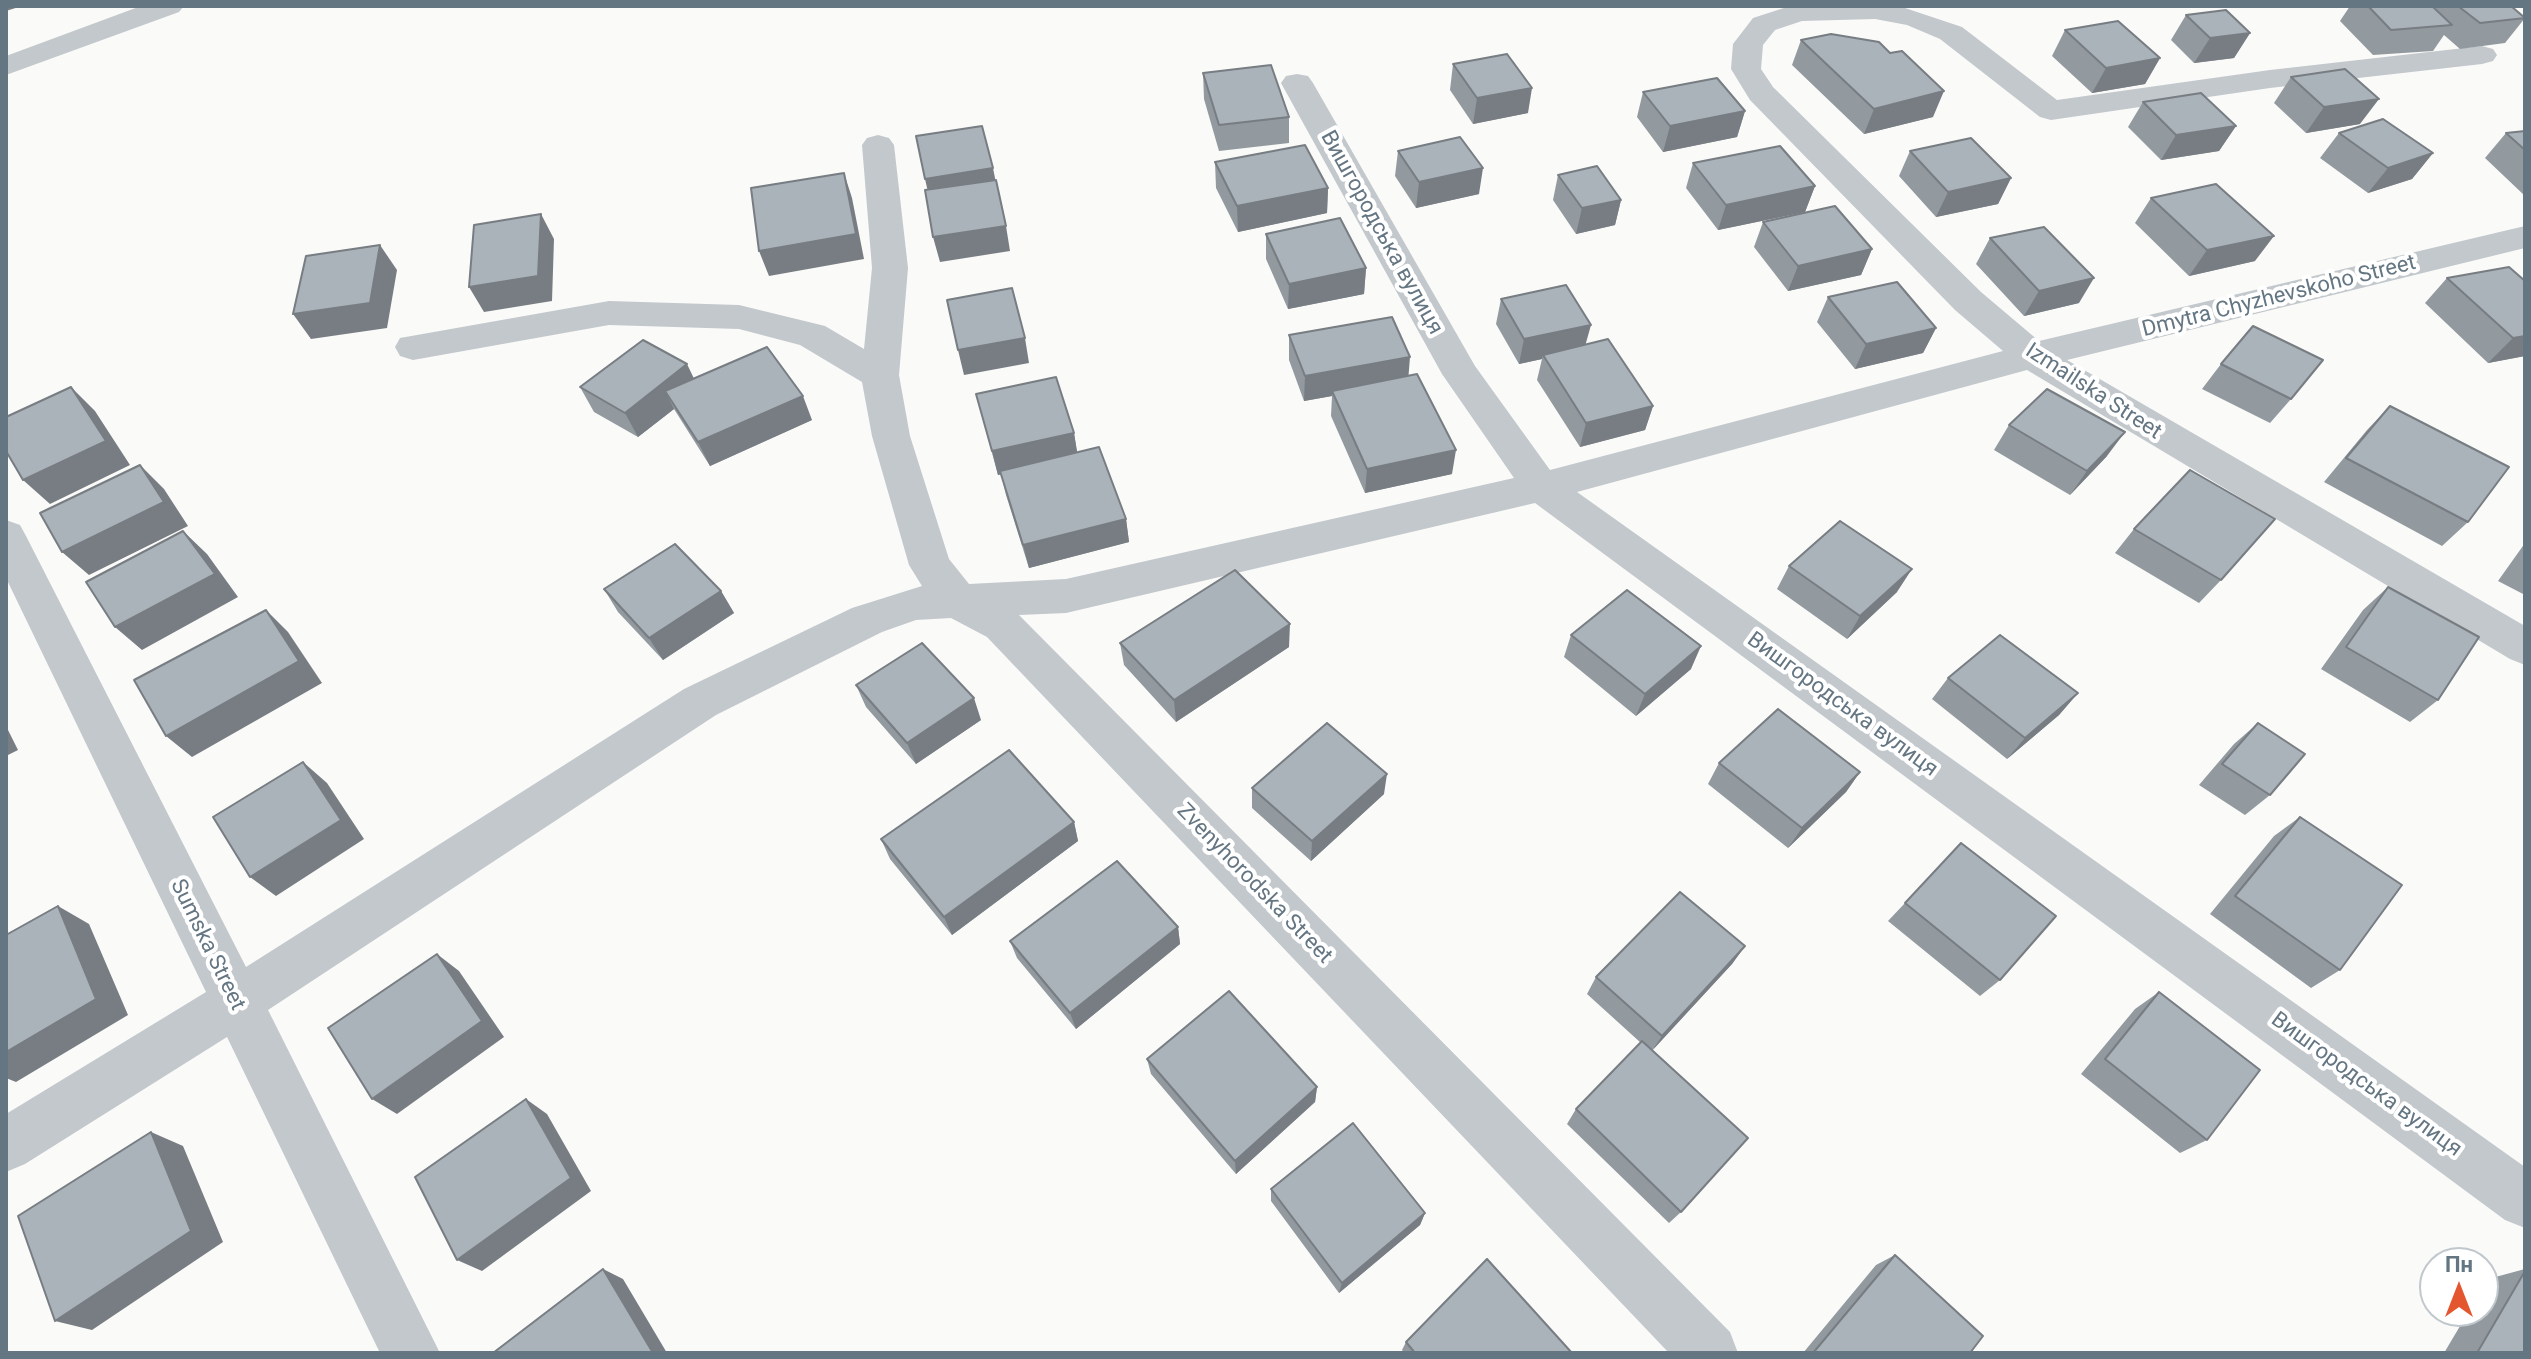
<!DOCTYPE html>
<meta charset="utf-8">
<style>
body{margin:0}
#map{position:relative;width:2531px;height:1359px;overflow:hidden;background:#fafaf8;font-family:Roboto,sans-serif}
canvas{display:block}
.frame{position:absolute;inset:0;border:8px solid #657683;pointer-events:none}
.north{position:absolute;left:2419px;top:1247px;width:80px;height:80px;box-sizing:border-box;background:#fff;border:2px solid #c1c8cd;border-radius:50%;rotate:0deg;font-size:22px;font-weight:700;line-height:32px;text-align:center;color:#657683}
.north::after{content:'';display:block;margin:auto;width:28px;height:36px;background:#e4572e;clip-path:polygon(50% 0,100% 100%,50% 72%,0 100%)}
</style>
<div id="map">
<canvas width="2531" height="1359"></canvas>
<div class="frame"></div>
<div class="north">Пн</div>
</div>
<script>
const ctx = document.querySelector('canvas').getContext('2d');
ctx.lineJoin = 'round';
function poly(rows) {
  const path = new Path2D();
  for (const r of rows) {
    path.moveTo(r[0], r[1]);
    for (let i = 2; i < r.length; i += 2) path.lineTo(r[i], r[i + 1]);
  }
  return path;
}
function fill(path, color) {
  ctx.fillStyle = color;
  ctx.fill(path, 'evenodd');
}
function trace(path, color, width, dash) {
  ctx.strokeStyle = color;
  ctx.lineWidth = width;
  ctx.lineCap = dash ? 'butt' : 'round';
  ctx.setLineDash(dash || []);
  ctx.stroke(path);
}
function label(font, color, halo, rows, align = 'center') {
  ctx.font = font + ' Roboto,sans-serif';
  ctx.lineWidth = 8;
  ctx.setLineDash([]);
  ctx.textBaseline = 'middle';
  ctx.strokeStyle = halo;
  ctx.fillStyle = color;
  for (const [text, x, y, turn = 0] of rows) {
    ctx.save();
    ctx.translate(x, y);
    ctx.rotate((+turn || 0) * Math.PI / 180);
    ctx.textAlign = isNaN(turn) ? turn : align;
    if (halo) ctx.strokeText(text, 0, 0);
    ctx.fillText(text, 0, 0);
    ctx.restore();
  }
}
fill(poly([
 [141,6,184,6,179,12,6,75,6,56,141,6],
 [1899,6,1962,27,2057,100,2270,70,2482,46,2493,49,2497,55,2493,61,2482,64,2270,88,2051,120,2040,117,1940,39,1907,25,1875,19,1802,21,1775,30,1763,45,1761,69,1773,87,1981,292,2039,341,2525,226,2525,248,2067,360,2525,626,2525,665,2510,659,2027,370,1577,492,2525,1167,2525,1228,2505,1220,1535,503,1066,613,1019,615,1730,1332,1738,1353,1669,1353,987,637,951,618,916,620,882,632,716,715,268,1010,440,1353,380,1353,227,1037,25,1164,6,1172,6,1114,206,992,6,578,6,520,20,525,26,536,246,967,684,689,852,608,922,586,909,565,872,436,862,382,800,345,739,329,609,325,413,360,400,356,395,347,400,338,609,301,739,305,825,326,864,349,872,268,862,145,867,138,878,135,889,138,894,145,908,268,899,375,910,436,949,559,969,584,1066,579,1514,478,1442,374,1281,83,1286,76,1297,74,1308,76,1313,83,1475,366,1550,470,2003,351,1955,310,1750,100,1731,69,1733,44,1753,18,1790,6,1899,6]
]), '#c3c8cc');
fill(poly([
 [2350,6,2511,6,2525,18,2505,43,2460,49,2444,35,2433,51,2373,55,2340,21],
 [2186,15,2250,33,2234,58,2194,63,2171,40],
 [2065,30,2160,58,2145,84,2092,93,2052,56],
 [1801,40,1933,117,1864,134,1792,65],
 [1453,64,1528,113,1473,124,1450,90],
 [1203,73,1289,117,1289,143,1219,151,1204,99],
 [2291,77,2360,124,2306,133,2274,103],
 [1643,92,1745,111,1737,137,1663,152,1637,117],
 [2143,102,2236,126,2219,151,2161,160,2128,127],
 [2525,131,2525,196,2485,158,2506,133],
 [2339,133,2433,153,2412,179,2368,193,2320,158],
 [1398,151,1479,194,1416,208,1395,176],
 [1910,151,2011,178,1998,204,1936,217,1899,176],
 [1215,162,1328,188,1327,213,1238,232,1216,188],
 [1693,163,1815,186,1805,212,1718,230,1686,188],
 [1558,175,1621,200,1615,225,1576,234,1553,200],
 [2151,198,2255,261,2189,276,2135,223],
 [1763,222,1872,249,1861,275,1788,291,1754,247],
 [1266,234,1366,268,1364,294,1288,309,1266,259],
 [1990,238,2079,303,2024,316,1976,264],
 [2447,278,2525,281,2525,356,2488,363,2425,303],
 [1828,297,1936,328,1923,353,1855,369,1817,322],
 [1501,299,1586,344,1653,406,1645,430,1580,447,1537,380,1542,359,1519,364,1496,324],
 [1289,335,1408,376,1452,474,1365,493,1331,416,1332,396,1304,401,1289,360],
 [2221,364,2291,399,2270,423,2202,389],
 [694,378,812,420,710,466,674,409,638,437,594,412,580,387],
 [976,394,1074,433,1077,453,1126,519,1129,542,1029,568,1006,495,1001,474,998,475],
 [2390,406,2468,522,2442,546,2324,482,2367,430],
 [2009,425,2107,456,2070,495,1994,450],
 [2134,529,2221,580,2199,603,2115,553],
 [2525,543,2525,595,2498,581],
 [1789,566,1897,592,1847,639,1777,589],
 [2388,587,2438,700,2410,722,2321,669,2363,610],
 [604,589,721,591,734,613,663,660,618,612],
 [1571,635,1691,669,1636,716,1564,657],
 [1120,643,1289,647,1176,722,1124,665],
 [1948,678,2078,693,2059,715,2007,759,1932,699],
 [856,685,981,720,916,764,866,707],
 [2258,723,2270,795,2245,815,2199,785,2234,744],
 [1719,763,1860,772,1846,792,1788,848,1708,784],
 [1252,788,1384,794,1311,861,1252,808],
 [2300,817,2340,970,2311,988,2210,914,2274,836],
 [1074,822,1078,841,952,935,890,859,881,839],
 [1905,903,2000,980,1980,996,1888,921],
 [1178,927,1180,944,1076,1029,1017,958,1010,941],
 [1745,946,1732,964,1652,1050,1681,1212,1669,1223,1567,1124,1576,1109,1641,1043,1587,994,1596,977],
 [2159,992,2207,1140,2180,1153,2081,1074,2135,1009],
 [1147,1059,1317,1087,1315,1102,1236,1174,1151,1074],
 [1271,1189,1425,1213,1420,1225,1339,1293,1271,1201],
 [1895,1255,1970,1353,1803,1353,1876,1265],
 [2525,1269,2525,1353,2444,1353,2469,1311,2483,1311,2483,1288,2488,1279],
 [1406,1342,1572,1353,1404,1353,1402,1350]
]), '#929a9f');
fill(poly([
 [6,6,22,6,6,11],
 [2250,33,2234,58,2194,63,2210,38],
 [2160,58,2145,84,2092,93,2106,68],
 [1532,88,1528,113,1473,124,1477,98],
 [1944,91,1933,117,1864,134,1874,109],
 [2379,99,2360,124,2306,133,2324,107],
 [1745,111,1737,137,1663,152,1670,126],
 [2236,126,2219,151,2161,160,2176,135],
 [2433,153,2412,179,2368,193,2388,168],
 [993,168,998,193,931,205,925,179],
 [1483,168,1479,194,1416,208,1419,182],
 [844,173,852,198,864,259,769,276,759,251],
 [2011,178,1998,204,1936,217,1948,192],
 [1815,186,1805,212,1718,230,1726,205],
 [1328,188,1327,213,1238,232,1237,206],
 [1621,200,1615,225,1576,234,1582,208],
 [541,214,554,239,552,301,484,312,469,287],
 [1006,226,1010,251,940,262,933,237],
 [2274,236,2255,261,2189,276,2207,250],
 [380,245,397,270,387,328,311,339,293,314],
 [1872,249,1861,275,1788,291,1798,266],
 [1366,268,1364,294,1288,309,1289,284],
 [2094,278,2079,303,2024,316,2039,291],
 [1591,325,1584,350,1543,355,1542,359,1519,364,1524,339],
 [1936,328,1923,353,1855,369,1866,344],
 [2525,336,2525,356,2488,363,2513,338],
 [1025,338,1029,363,964,375,958,350],
 [1410,357,1408,382,1332,391,1332,396,1304,401,1305,376],
 [687,364,699,389,665,391,674,409,638,437,625,413],
 [71,387,95,411,130,465,50,504,23,480],
 [803,396,812,420,710,466,698,442],
 [1653,406,1645,430,1580,447,1586,423],
 [2125,432,2107,456,2070,495,2087,471],
 [1074,433,1078,457,998,475,992,451],
 [1456,450,1452,474,1365,493,1367,469],
 [140,465,164,489,188,526,89,575,62,552],
 [1126,519,1129,542,1029,568,1023,545],
 [183,531,207,554,238,597,142,650,115,627],
 [1912,569,1897,592,1847,639,1860,616],
 [721,591,734,613,663,660,649,638],
 [266,610,288,632,322,683,192,757,166,736],
 [1290,624,1289,647,1176,722,1174,700],
 [1701,646,1691,669,1636,716,1645,694],
 [2078,693,2059,715,2007,759,2025,738],
 [974,698,981,720,916,764,907,743],
 [6,726,18,750,6,756],
 [303,762,327,783,364,839,276,896,250,877],
 [1860,772,1846,792,1788,848,1802,828],
 [1387,774,1384,794,1311,861,1312,841],
 [1074,822,1078,841,952,935,944,917],
 [58,906,89,924,128,1015,16,1082,6,1078,6,1052],
 [1178,927,1180,944,1076,1029,1070,1013],
 [1745,946,1732,964,1651,1052,1662,1036],
 [437,954,459,971,504,1037,397,1114,372,1099],
 [1317,1087,1315,1102,1236,1174,1235,1161],
 [526,1099,547,1114,591,1191,482,1271,457,1260],
 [151,1132,183,1146,223,1242,92,1330,55,1321],
 [1425,1213,1420,1225,1339,1293,1342,1283],
 [603,1269,623,1279,667,1353,653,1353]
]), '#777d82');
const building = poly([
 [2368,6,2432,6,2452,25,2391,30,2368,6],
 [2458,6,2511,6,2525,18,2480,23,2458,6],
 [2226,10,2250,33,2210,38,2186,15,2226,10],
 [2118,21,2160,58,2106,68,2065,30,2118,21],
 [1831,34,1879,42,1890,53,1902,51,1944,91,1874,109,1801,40,1831,34],
 [1507,54,1532,88,1477,98,1453,64,1507,54],
 [1271,65,1289,117,1219,125,1203,73,1271,65],
 [2345,69,2379,99,2324,107,2291,77,2345,69],
 [1717,78,1745,111,1670,126,1643,92,1717,78],
 [2201,93,2236,126,2176,135,2143,102,2201,93],
 [2383,119,2433,153,2388,168,2339,133,2383,119],
 [982,126,993,168,925,179,916,136,982,126],
 [2525,131,2525,150,2506,133,2525,131],
 [1460,137,1483,168,1419,182,1398,151,1460,137],
 [1971,138,2011,178,1948,192,1910,151,1971,138],
 [1305,145,1328,188,1237,206,1215,162,1305,145],
 [1780,146,1815,186,1726,205,1693,163,1780,146],
 [1597,166,1621,200,1582,208,1558,175,1597,166],
 [844,173,856,234,759,251,751,188,844,173],
 [996,180,1006,226,933,237,925,190,996,180],
 [2216,184,2274,236,2207,250,2151,198,2216,184],
 [1835,206,1872,249,1798,266,1763,222,1835,206],
 [541,214,538,276,469,287,474,225,541,214],
 [1340,218,1366,268,1289,284,1266,234,1340,218],
 [2044,227,2094,278,2039,291,1990,238,2044,227],
 [380,245,370,303,293,314,306,256,380,245],
 [2509,267,2525,281,2525,336,2513,338,2447,278,2509,267],
 [1897,282,1936,328,1866,344,1828,297,1897,282],
 [1566,285,1591,325,1524,339,1501,299,1566,285],
 [1012,288,1025,338,958,350,947,300,1012,288],
 [1392,317,1410,357,1305,376,1289,335,1392,317],
 [2253,326,2323,360,2291,399,2221,364,2253,326],
 [1608,339,1653,406,1586,423,1543,355,1608,339],
 [643,340,687,364,625,413,580,387,643,340],
 [767,347,803,396,698,442,665,391,767,347],
 [1417,374,1456,450,1367,469,1332,391,1417,374],
 [1056,377,1074,433,992,451,976,394,1056,377],
 [71,387,106,441,23,480,6,451,6,417,71,387],
 [2047,389,2125,432,2087,471,2009,425,2047,389],
 [2390,406,2509,467,2468,522,2346,458,2390,406],
 [1099,447,1126,519,1023,545,1000,471,1099,447],
 [140,465,164,502,62,552,40,513,140,465],
 [2190,470,2275,519,2221,580,2134,529,2190,470],
 [1840,521,1912,569,1860,616,1789,566,1840,521],
 [183,531,215,574,115,627,86,582,183,531],
 [675,544,721,591,649,638,604,589,675,544],
 [1235,570,1290,624,1174,700,1120,643,1235,570],
 [2388,587,2479,637,2438,700,2346,647,2388,587],
 [1627,590,1701,646,1645,694,1571,635,1627,590],
 [266,610,299,661,166,736,134,680,266,610],
 [2000,635,2078,693,2025,738,1948,678,2000,635],
 [922,643,974,698,907,743,856,685,922,643],
 [1778,709,1860,772,1802,828,1719,763,1778,709],
 [1327,723,1387,774,1312,841,1252,788,1327,723],
 [2258,723,2305,754,2270,795,2222,764,2258,723],
 [1009,750,1074,822,944,917,881,839,1009,750],
 [303,762,341,820,250,877,213,817,303,762],
 [2300,817,2402,885,2340,970,2235,896,2300,817],
 [1961,843,2056,916,2000,980,1905,903,1961,843],
 [1117,861,1178,927,1070,1013,1010,941,1117,861],
 [1680,892,1745,946,1662,1036,1596,977,1680,892],
 [58,906,96,999,6,1052,6,935,58,906],
 [437,954,482,1021,372,1099,328,1028,437,954],
 [1229,991,1317,1087,1235,1161,1147,1059,1229,991],
 [2159,992,2260,1070,2207,1140,2105,1059,2159,992],
 [1642,1041,1748,1138,1681,1212,1576,1109,1642,1041],
 [526,1099,571,1178,457,1260,415,1177,526,1099],
 [1353,1123,1425,1213,1342,1283,1271,1189,1353,1123],
 [151,1132,191,1231,55,1321,18,1216,151,1132],
 [1895,1255,1983,1336,1970,1353,1813,1353,1895,1255],
 [1487,1259,1572,1353,1415,1353,1406,1342,1487,1259],
 [603,1269,653,1353,493,1353,603,1269],
 [2525,1271,2525,1353,2477,1353,2525,1271]
]);
fill(building, '#aab3b9');
trace(building, '#777d82', 2);
label('22px', '#657683', '#fff', [
 ["Вишгородська вулиця",1381,233,61],
 ["Dmytra Chyzhevskoho Street",2279,297,-14],
 ["Izmailska Street",2093,392,33],
 ["Вишгородська вулиця",1842,705,36],
 ["Zvenyhorodska Street",1254,884,46],
 ["Sumska Street",207,945,64],
 ["Вишгородська вулиця",2366,1085,36]
]);
</script>
